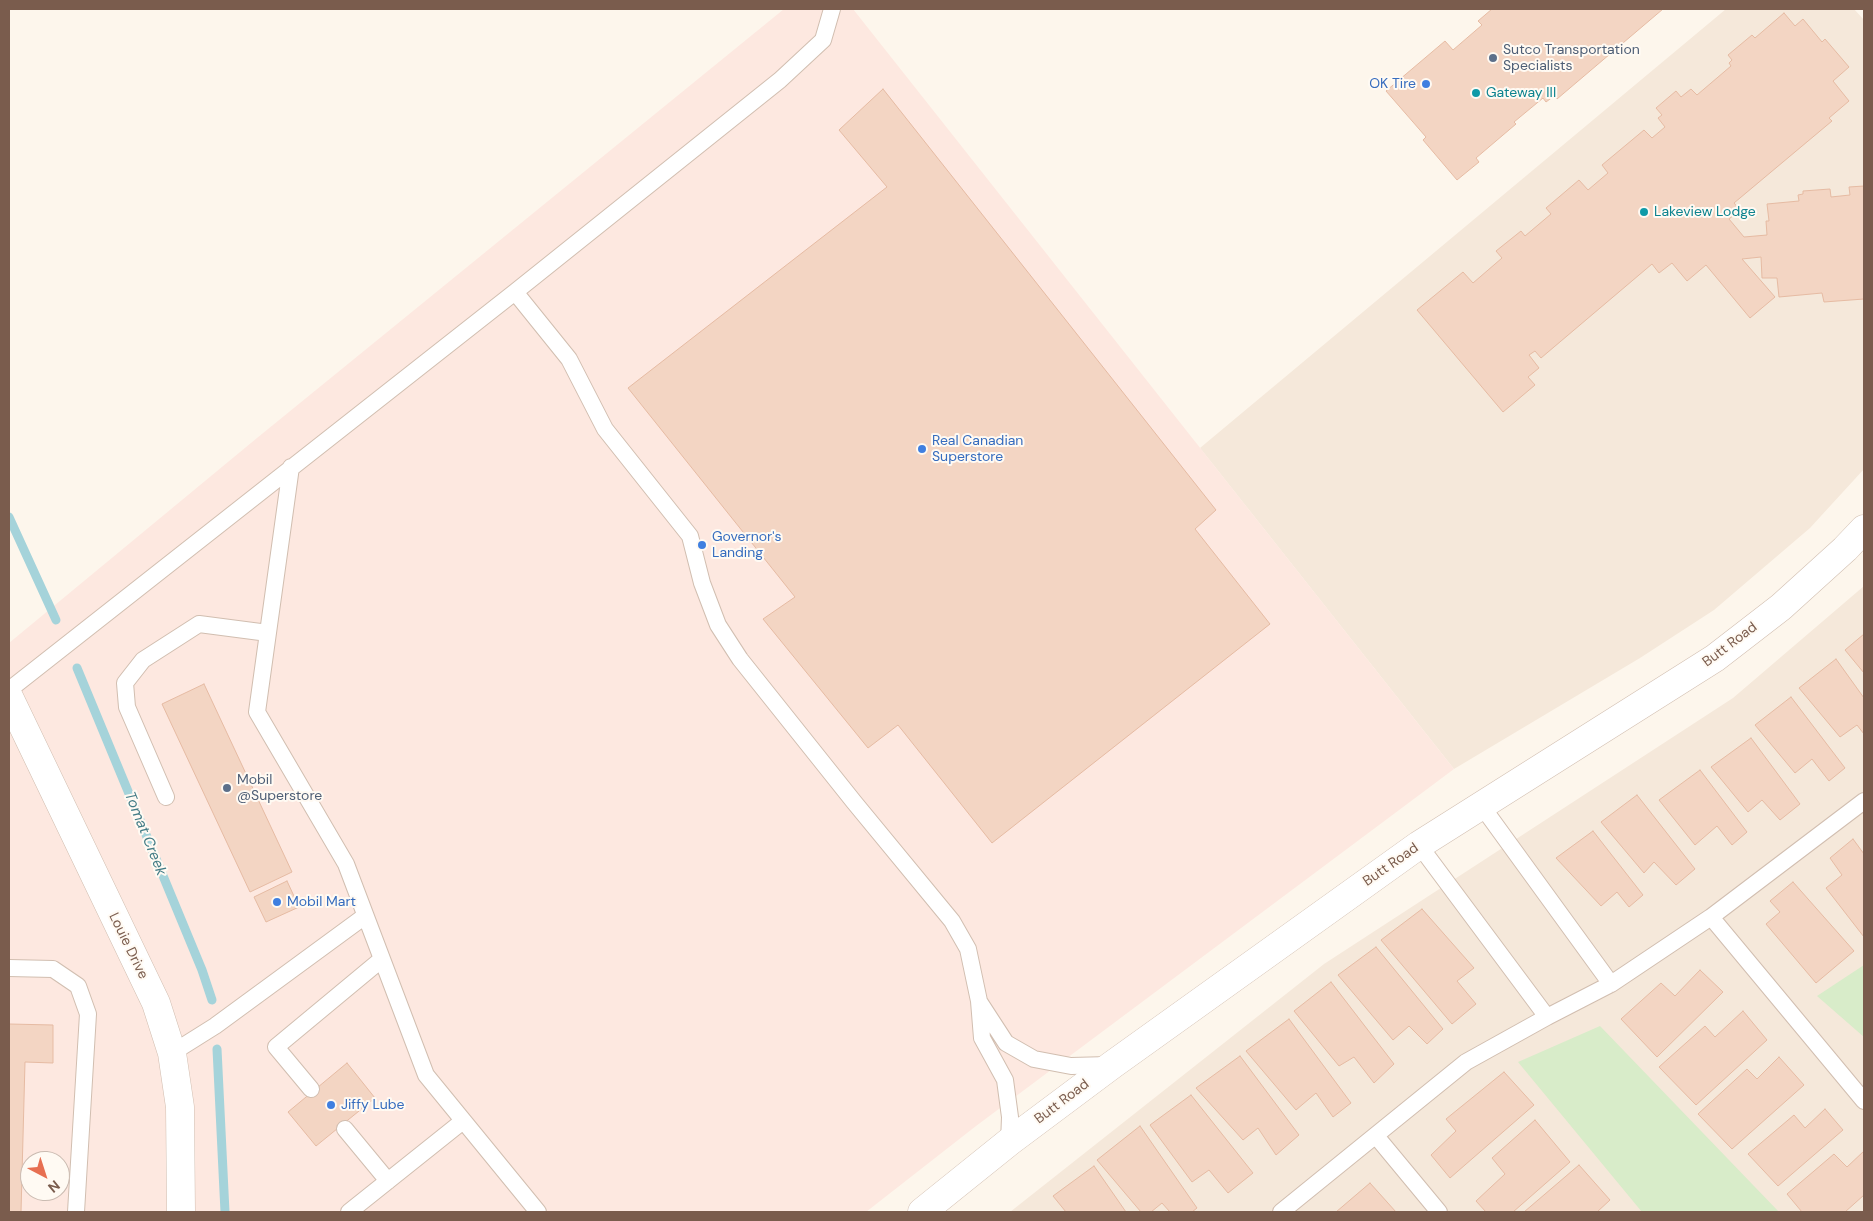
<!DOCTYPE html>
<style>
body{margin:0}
#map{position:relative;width:1873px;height:1221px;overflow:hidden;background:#fdf6ec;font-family:"DM Sans",sans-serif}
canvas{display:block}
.frame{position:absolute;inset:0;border:10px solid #7a5c4d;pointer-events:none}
.north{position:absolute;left:20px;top:1151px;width:50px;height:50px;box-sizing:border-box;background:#fffaf3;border:1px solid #cabbb1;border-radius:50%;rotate:140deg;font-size:14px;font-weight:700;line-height:20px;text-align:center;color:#7a5c4d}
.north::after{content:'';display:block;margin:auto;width:18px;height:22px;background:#e76f51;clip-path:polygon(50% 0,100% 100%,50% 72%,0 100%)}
</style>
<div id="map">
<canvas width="1873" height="1221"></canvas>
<div class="frame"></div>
<div class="north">N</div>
</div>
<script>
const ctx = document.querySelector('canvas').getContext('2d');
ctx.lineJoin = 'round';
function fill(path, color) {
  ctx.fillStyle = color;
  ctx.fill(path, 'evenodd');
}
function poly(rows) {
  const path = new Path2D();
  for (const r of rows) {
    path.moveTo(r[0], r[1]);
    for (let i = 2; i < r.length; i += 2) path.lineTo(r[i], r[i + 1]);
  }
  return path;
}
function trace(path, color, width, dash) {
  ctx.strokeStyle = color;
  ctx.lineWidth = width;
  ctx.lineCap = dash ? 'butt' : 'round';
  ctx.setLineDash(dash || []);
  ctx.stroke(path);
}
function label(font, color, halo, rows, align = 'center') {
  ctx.font = font + ' "DM Sans",sans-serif';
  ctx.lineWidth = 4;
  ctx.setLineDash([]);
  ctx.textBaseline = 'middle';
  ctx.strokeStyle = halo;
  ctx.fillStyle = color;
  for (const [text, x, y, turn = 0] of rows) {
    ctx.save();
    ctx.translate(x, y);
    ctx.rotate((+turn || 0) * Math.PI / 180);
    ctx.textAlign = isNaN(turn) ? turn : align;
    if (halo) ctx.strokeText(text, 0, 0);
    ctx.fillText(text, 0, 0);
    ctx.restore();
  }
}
fill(poly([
 [1726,9,1854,9,1864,20,1864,469,1810,528,1714,610,1640,658,1454,769,1200,448],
 [1864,586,1864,1212,1010,1212,1324,964,1733,698]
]), '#f5e8da');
fill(poly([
 [784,9,853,9,1454,769,976,1126,866,1212,9,1212,9,643,257,438],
 [30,1161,60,1161,60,1191,30,1191]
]), '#fde8e0');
fill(poly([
 [1864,965,1864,1037,1817,996],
 [1600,1026,1779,1212,1642,1212,1518,1062]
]), '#d8ecc9');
trace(poly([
 [9,517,56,620],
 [77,668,202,970,212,1000],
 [217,1049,225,1212]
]), '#a5d3da', 9);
const building = poly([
 [1492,9,1663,9,1557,99,1554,96,1546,102,1543,98,1514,122,1516,124,1476,158,1479,162,1457,180,1423,140,1426,137,1386,91,1445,41,1453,50,1482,25,1478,21,1492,9],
 [1784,13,1795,26,1803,19,1822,42,1825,39,1849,67,1833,81,1849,101,1829,118,1832,121,1734,203,1740,210,1729,219,1744,237,1767,235,1766,221,1769,221,1767,204,1799,201,1798,195,1803,194,1803,191,1830,189,1831,197,1850,195,1849,187,1864,186,1864,299,1824,302,1822,293,1779,297,1777,278,1762,278,1761,257,1742,259,1775,297,1750,318,1706,265,1687,281,1672,263,1659,273,1652,264,1541,358,1535,351,1529,355,1539,368,1528,377,1535,385,1503,412,1417,310,1463,272,1473,283,1502,258,1496,251,1521,231,1525,236,1551,214,1546,208,1579,180,1588,190,1608,173,1602,165,1644,130,1652,138,1665,127,1658,118,1662,115,1656,108,1676,91,1681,97,1691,89,1697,95,1731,66,1729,63,1732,60,1728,55,1752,35,1755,38,1784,13],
 [883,89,1216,510,1195,529,1270,624,992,843,898,725,868,748,763,619,795,597,628,388,887,187,839,130,883,89],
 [1864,634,1864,673,1845,650,1864,634],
 [1836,659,1864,698,1864,734,1857,725,1840,737,1799,688,1836,659],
 [204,684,292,872,250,892,162,704,204,684],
 [1791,697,1845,768,1829,781,1812,759,1795,773,1755,725,1791,697],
 [1751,738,1800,804,1780,820,1762,800,1748,812,1711,767,1751,738],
 [1700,770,1747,832,1732,845,1717,826,1695,845,1659,800,1700,770],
 [1637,795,1695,869,1676,885,1654,862,1644,873,1601,822,1637,795],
 [1593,831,1643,895,1629,907,1617,892,1601,906,1556,858,1593,831],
 [1853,839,1864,854,1864,937,1826,888,1842,875,1830,858,1853,839],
 [287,881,299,907,266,922,254,897,287,881],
 [1793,882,1854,951,1816,983,1766,924,1780,912,1770,901,1793,882],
 [1422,909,1474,968,1457,981,1476,1004,1452,1024,1381,940,1422,909],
 [1376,947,1443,1029,1427,1044,1409,1026,1393,1040,1338,975,1376,947],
 [1700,970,1723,992,1657,1057,1621,1019,1661,983,1675,996,1700,970],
 [1331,982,1394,1064,1374,1083,1354,1057,1339,1066,1294,1011,1331,982],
 [1743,1011,1767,1040,1696,1105,1659,1067,1705,1026,1715,1037,1743,1011],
 [1289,1019,1351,1103,1333,1117,1316,1093,1296,1110,1246,1051,1289,1019],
 [9,1024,53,1025,53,1063,25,1062,21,1212,9,1212,9,1024],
 [1240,1056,1299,1135,1276,1155,1258,1128,1243,1140,1196,1088,1240,1056],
 [1779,1057,1804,1085,1732,1149,1698,1114,1747,1069,1757,1079,1779,1057],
 [347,1063,375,1098,316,1146,288,1112,347,1063],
 [1504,1072,1534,1105,1450,1178,1431,1155,1456,1131,1446,1119,1504,1072],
 [1191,1095,1253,1173,1228,1193,1209,1170,1192,1182,1150,1125,1191,1095],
 [1825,1109,1843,1130,1778,1186,1748,1154,1794,1115,1805,1128,1825,1109],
 [1535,1120,1570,1162,1513,1212,1486,1212,1476,1201,1505,1174,1492,1158,1535,1120],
 [1140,1126,1197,1208,1192,1212,1170,1212,1162,1203,1151,1212,1141,1212,1097,1160,1140,1126],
 [1864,1151,1864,1195,1845,1212,1802,1212,1787,1194,1834,1154,1847,1167,1864,1151],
 [1579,1165,1610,1200,1597,1212,1524,1212,1579,1165],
 [1094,1166,1126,1212,1066,1212,1053,1196,1094,1166],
 [1370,1183,1396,1212,1336,1212,1370,1183]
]);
fill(building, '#f3d5c3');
trace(building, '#e6bba3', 1);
const service = poly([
 [515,292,569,359,605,429,690,536,702,583,718,625,740,659,854,802,952,921,968,949,979,1001,982,1038,1005,1080,1010,1117,1009,1142],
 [291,467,257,712,346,864,426,1075,538,1212],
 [9,690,515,292,780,80,823,40,832,9],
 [166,797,127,707,125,683,143,660,199,624,268,633],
 [1481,805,1611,984],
 [1419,845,1547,1017],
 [1711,917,1864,1101],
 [9,968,53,969,78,986,88,1014,76,1212],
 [980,1003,1006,1043,1034,1059,1071,1066,1109,1065],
 [172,1053,215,1026,365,916],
 [311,1089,276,1047,382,959],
 [345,1129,388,1181],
 [1376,1136,1439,1212],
 [349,1212,463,1121],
 [1281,1212,1466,1062,1547,1017,1611,984,1711,917,1864,801]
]);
const minor = poly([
 [9,697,156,1003,172,1053,180,1107,181,1212]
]);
const tertiary = poly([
 [922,1212,1009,1142,1112,1065,1419,845,1715,658,1781,607,1845,549,1864,529]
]);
trace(service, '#d1beb0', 18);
trace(minor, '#d1beb0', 29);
trace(tertiary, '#d1beb0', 29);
trace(service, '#fff', 16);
trace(minor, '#fff', 28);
trace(tertiary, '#fff', 28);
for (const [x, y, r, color] of [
 [1493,58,5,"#5c6f8a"],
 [1426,84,5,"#3f7fe0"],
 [1476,93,5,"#0f9aa8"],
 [1644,212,5,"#0f9aa8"],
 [922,449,5,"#3f7fe0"],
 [702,545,5,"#3f7fe0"],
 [227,788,5,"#5c6f8a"],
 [277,902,5,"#3f7fe0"],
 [331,1105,5,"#3f7fe0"]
]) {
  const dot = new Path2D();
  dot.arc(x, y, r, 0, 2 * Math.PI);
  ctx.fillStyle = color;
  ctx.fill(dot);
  trace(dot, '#fffaf3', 2);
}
label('14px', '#4e5e75', '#fffaf3', [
 ["Sutco Transportation",1503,50],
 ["Specialists",1503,66],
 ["Mobil",237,780],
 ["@Superstore",237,796]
], 'left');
label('14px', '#366cbe', '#fffaf3', [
 ["OK Tire",1416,84,"right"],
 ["Real Canadian",932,441],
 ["Superstore",932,457],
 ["Governor's",712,537],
 ["Landing",712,553],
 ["Mobil Mart",287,902],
 ["Jiffy Lube",341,1105]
], 'left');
label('14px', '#0d838f', '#fffaf3', [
 ["Gateway III",1486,93],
 ["Lakeview Lodge",1654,212]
], 'left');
label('14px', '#7a5c4d', '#fffaf3', [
 ["Butt Road",1730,645,-37],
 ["Butt Road",1391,865,-35],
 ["Louie Drive",128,946,64],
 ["Butt Road",1062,1102,-37]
]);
label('italic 15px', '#437c86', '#fffaf3', [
 ["Tomat Creek",145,834,68]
]);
</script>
